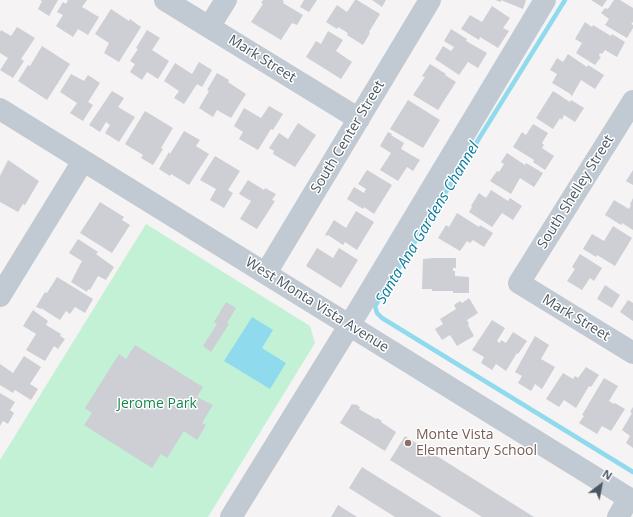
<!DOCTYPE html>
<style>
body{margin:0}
#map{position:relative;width:633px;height:517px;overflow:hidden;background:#f5f3f3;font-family:"Open Sans",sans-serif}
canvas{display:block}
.north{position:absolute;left:581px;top:465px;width:40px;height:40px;-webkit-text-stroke:3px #fff;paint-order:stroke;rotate:32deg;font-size:11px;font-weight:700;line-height:16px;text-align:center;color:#4a5661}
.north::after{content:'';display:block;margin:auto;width:14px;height:18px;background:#4a5661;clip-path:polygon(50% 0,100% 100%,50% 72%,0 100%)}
</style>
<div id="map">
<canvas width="633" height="517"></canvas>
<div class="north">N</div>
</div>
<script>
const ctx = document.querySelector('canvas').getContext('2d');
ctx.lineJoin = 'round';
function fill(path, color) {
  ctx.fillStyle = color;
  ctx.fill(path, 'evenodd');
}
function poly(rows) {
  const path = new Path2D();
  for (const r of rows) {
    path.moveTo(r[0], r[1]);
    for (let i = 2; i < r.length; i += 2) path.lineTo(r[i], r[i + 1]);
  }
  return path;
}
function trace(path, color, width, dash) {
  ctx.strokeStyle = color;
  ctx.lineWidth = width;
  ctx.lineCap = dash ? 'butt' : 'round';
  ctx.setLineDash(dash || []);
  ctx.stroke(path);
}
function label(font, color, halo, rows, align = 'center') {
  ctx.font = font + ' "Open Sans",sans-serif';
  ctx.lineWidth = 3;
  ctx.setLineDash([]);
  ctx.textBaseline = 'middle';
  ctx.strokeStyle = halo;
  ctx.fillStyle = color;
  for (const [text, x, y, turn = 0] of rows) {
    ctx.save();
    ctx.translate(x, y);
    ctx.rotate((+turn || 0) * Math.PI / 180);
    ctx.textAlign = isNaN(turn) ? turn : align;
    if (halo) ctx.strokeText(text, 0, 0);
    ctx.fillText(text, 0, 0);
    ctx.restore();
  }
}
fill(poly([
 [146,224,310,326,315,343,208,517,0,517,0,460]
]), '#c3f1d5');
fill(poly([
 [252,317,273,330,262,348,286,363,270,389,224,361]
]), '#90daee');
trace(poly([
 [565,0,375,306,377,313,382,318,633,472]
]), '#90daee', 4.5);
fill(poly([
 [40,0,58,0,49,16,38,9,42,1],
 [68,0,87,0,82,7,99,17,88,35,78,29,73,37,56,26,63,15,57,12,63,2,66,4],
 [263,0,282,0,284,1,283,3,303,15,297,25,292,23,281,40,251,22,263,4,261,3],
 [304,0,317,0,309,12,300,7],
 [355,0,357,0,380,14,369,32,370,33,363,45,347,35,348,33,338,27,337,29,326,22,337,5,347,12],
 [372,0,386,0,382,7],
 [495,0,526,0,523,9,501,0,501,2],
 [591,0,607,0,602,7],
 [614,0,620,0,633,8,633,22,631,24,633,25,633,28,627,38,605,25,609,19,601,13,605,8,608,9],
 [492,6,510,18,503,28,509,31,498,48,480,37,479,40,461,29,470,15,482,22],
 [111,9,129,21,130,19,141,27,119,62,104,53,109,43,95,34],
 [585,22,592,27,593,25,611,36,612,34,625,42,617,57,605,50,602,54,600,53,599,56,601,57,595,65,576,53,582,43,575,39],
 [17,27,35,38,21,59,24,61,13,78,0,70,8,58,0,53,0,32,1,30,11,36],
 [451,29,467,39,466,41,487,53,478,68,468,62,459,75,435,59,443,46,451,51,454,47,444,41],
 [147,30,160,38,152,50,169,61,158,79,147,72,142,80,130,72,135,64,130,61,138,49,136,48],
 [328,31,343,40,336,51,352,62,341,79,306,57,316,41,321,44],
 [42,46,70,64,47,100,18,81,28,65,30,66],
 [568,54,587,67,588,65,604,75,595,89,581,80,572,96,569,93,552,83,557,74,550,70,557,58,563,62],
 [199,62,212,70,202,87,197,84,184,104,174,98,179,91,164,81,175,63,192,74],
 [430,64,446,74,445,75,456,82,438,110,413,95,425,77,422,76],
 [217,73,229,80,228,82,246,94,231,118,217,110,213,117,199,108,209,91,207,90],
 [71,74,84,81,88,75,100,83,88,102,93,105,83,121,70,113,77,103,60,92],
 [112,91,124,98,118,107,135,117,119,142,105,133,110,125,106,122,100,132,89,125],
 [553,91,570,102,571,100,584,108,575,122,564,115,562,120,560,118,553,129,536,118],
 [408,100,440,120,423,148,390,129],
 [269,106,283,114,273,130,271,129,258,150,239,139,243,132,234,126,244,108,261,118],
 [145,111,173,128,161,148,163,149,153,165,141,158,143,155,125,144],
 [298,123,316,135,295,167,273,154,274,151,269,148,279,133,288,139],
 [533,124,548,133,542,143,544,145,542,148,554,156,545,170,533,162,534,160,513,147,522,132,526,135],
 [184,131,200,140,196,146,209,154,189,185,171,174,170,176,159,169,169,152,170,154],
 [388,132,392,134,391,135,404,143,401,149,420,160,413,171,407,167,398,181,380,170,391,153,380,146],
 [507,153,525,165,526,163,543,173,534,187,520,178,511,194,490,181,497,171,499,172,504,164,501,162],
 [215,156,240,171,228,190,233,193,224,208,210,200,216,189,200,180],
 [8,160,39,181,25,205,23,204,18,212,0,202,0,176],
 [367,170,392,185,374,214,364,207,363,209,347,199,354,187,364,193,366,189,358,184],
 [633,170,633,185,626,181],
 [248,180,264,190,265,188,276,194,272,200,275,201,257,229,240,219,251,201,239,194],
 [491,190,508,201,510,198,522,206,513,220,502,213,492,227,469,212,472,207,471,206,479,193,486,198],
 [633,198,633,230,622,223,621,225,605,215,614,200,629,209,631,205,630,204],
 [100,202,124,217,122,220,130,225,112,253,80,233],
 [356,211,374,222,357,250,345,242,343,245,328,235,327,236,325,235,334,220,346,228],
 [457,213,479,227,480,225,493,233,484,247,473,240,470,243,467,241,460,251,438,238,446,225,449,227],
 [613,226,632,238,615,266,597,255,596,257,583,249,592,234,604,241],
 [78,239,98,252,96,254,114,267,106,280,98,276,90,290,88,289,87,292,71,282,82,261,69,253],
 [317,248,333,258,339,248,358,260,341,288,306,266],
 [580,254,602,268,594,281,590,278,582,290,567,281,575,269,572,267],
 [433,258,456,258,456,268,453,268,453,271,455,271,455,276,469,277,469,293,453,293,453,291,432,291,432,289,422,289,423,259],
 [57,277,93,299,85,313,75,307,70,314,66,311,60,320,41,308,41,309,36,307,45,292,47,293],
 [605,285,620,295,612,308,597,299],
 [469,298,478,313,467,320,469,324,468,325,474,336,457,346,450,335,442,340,435,329,443,324,440,319,456,309,454,305,460,301,462,303],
 [628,300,633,303,633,321,620,312],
 [226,302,236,308,227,323,229,324,211,352,203,346,217,324,214,322],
 [33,310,48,321,46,325,61,334,60,336,65,339,58,349,54,346,45,361,26,350,36,334,23,326],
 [492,320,505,328,497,341,500,343,501,340,506,343,513,332,527,341,518,354,517,353,506,371,496,364,492,370,481,363,484,357,472,350],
 [535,336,549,345,541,359,555,367,542,389,535,384,531,391,518,383,522,376,515,372],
 [135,345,203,387,197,397,213,405,202,423,206,425,197,440,184,431,167,458,161,454,152,468,84,425,92,413,85,408,119,354,126,359],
 [24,356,41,367,30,384,38,389,31,400,15,390,13,393,0,385,0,364,13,373],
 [586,367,599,375,591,387,589,386,576,408,564,400,559,407,546,399,563,373,573,379,575,376,578,378],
 [604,378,618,386,609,401,614,404,615,403,625,409,611,431,602,426,597,434,579,423,584,416,582,415],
 [0,393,15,402,10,410,14,413,8,424,3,421,0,426],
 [352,404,354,405,355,404,360,407,359,409,376,419,377,418,382,421,381,422,396,432,385,451,340,423],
 [633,407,633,448,626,443,630,436,622,430,632,413,630,412],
 [405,436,534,517,482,517,390,460],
 [362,467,442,517,395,517,349,488],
 [338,505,357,517,331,517]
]), '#cdcfd5');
trace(poly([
 [165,0,359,119],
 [209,27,226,0],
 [633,101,519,283,633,353],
 [0,109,633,501],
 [266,273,430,0],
 [0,296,83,161],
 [231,517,349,326,545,0],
 [618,517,629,498]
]), '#c1cad2', 22);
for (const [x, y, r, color] of [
 [408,443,4,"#8d6e63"]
]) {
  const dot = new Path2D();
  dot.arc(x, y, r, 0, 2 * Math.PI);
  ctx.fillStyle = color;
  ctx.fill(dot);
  trace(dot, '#fff', 1.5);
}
label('14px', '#4a5661', '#fff', [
 ["Mark Street",262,59,32],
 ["South Center Street",348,137,-59],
 ["South Shelley Street",576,192,-58],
 ["West Monta Vista Avenue",317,305,32],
 ["Mark Street",576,318,31]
]);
label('14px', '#17864f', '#fff', [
 ["Jerome Park",157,404]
]);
label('14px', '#785e54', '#fff', [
 ["Monte Vista",416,435],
 ["Elementary School",416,451]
], 'left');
label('italic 15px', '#0c7c9b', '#fff', [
 ["Santa Ana Gardens Channel",428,223,-59]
]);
</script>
